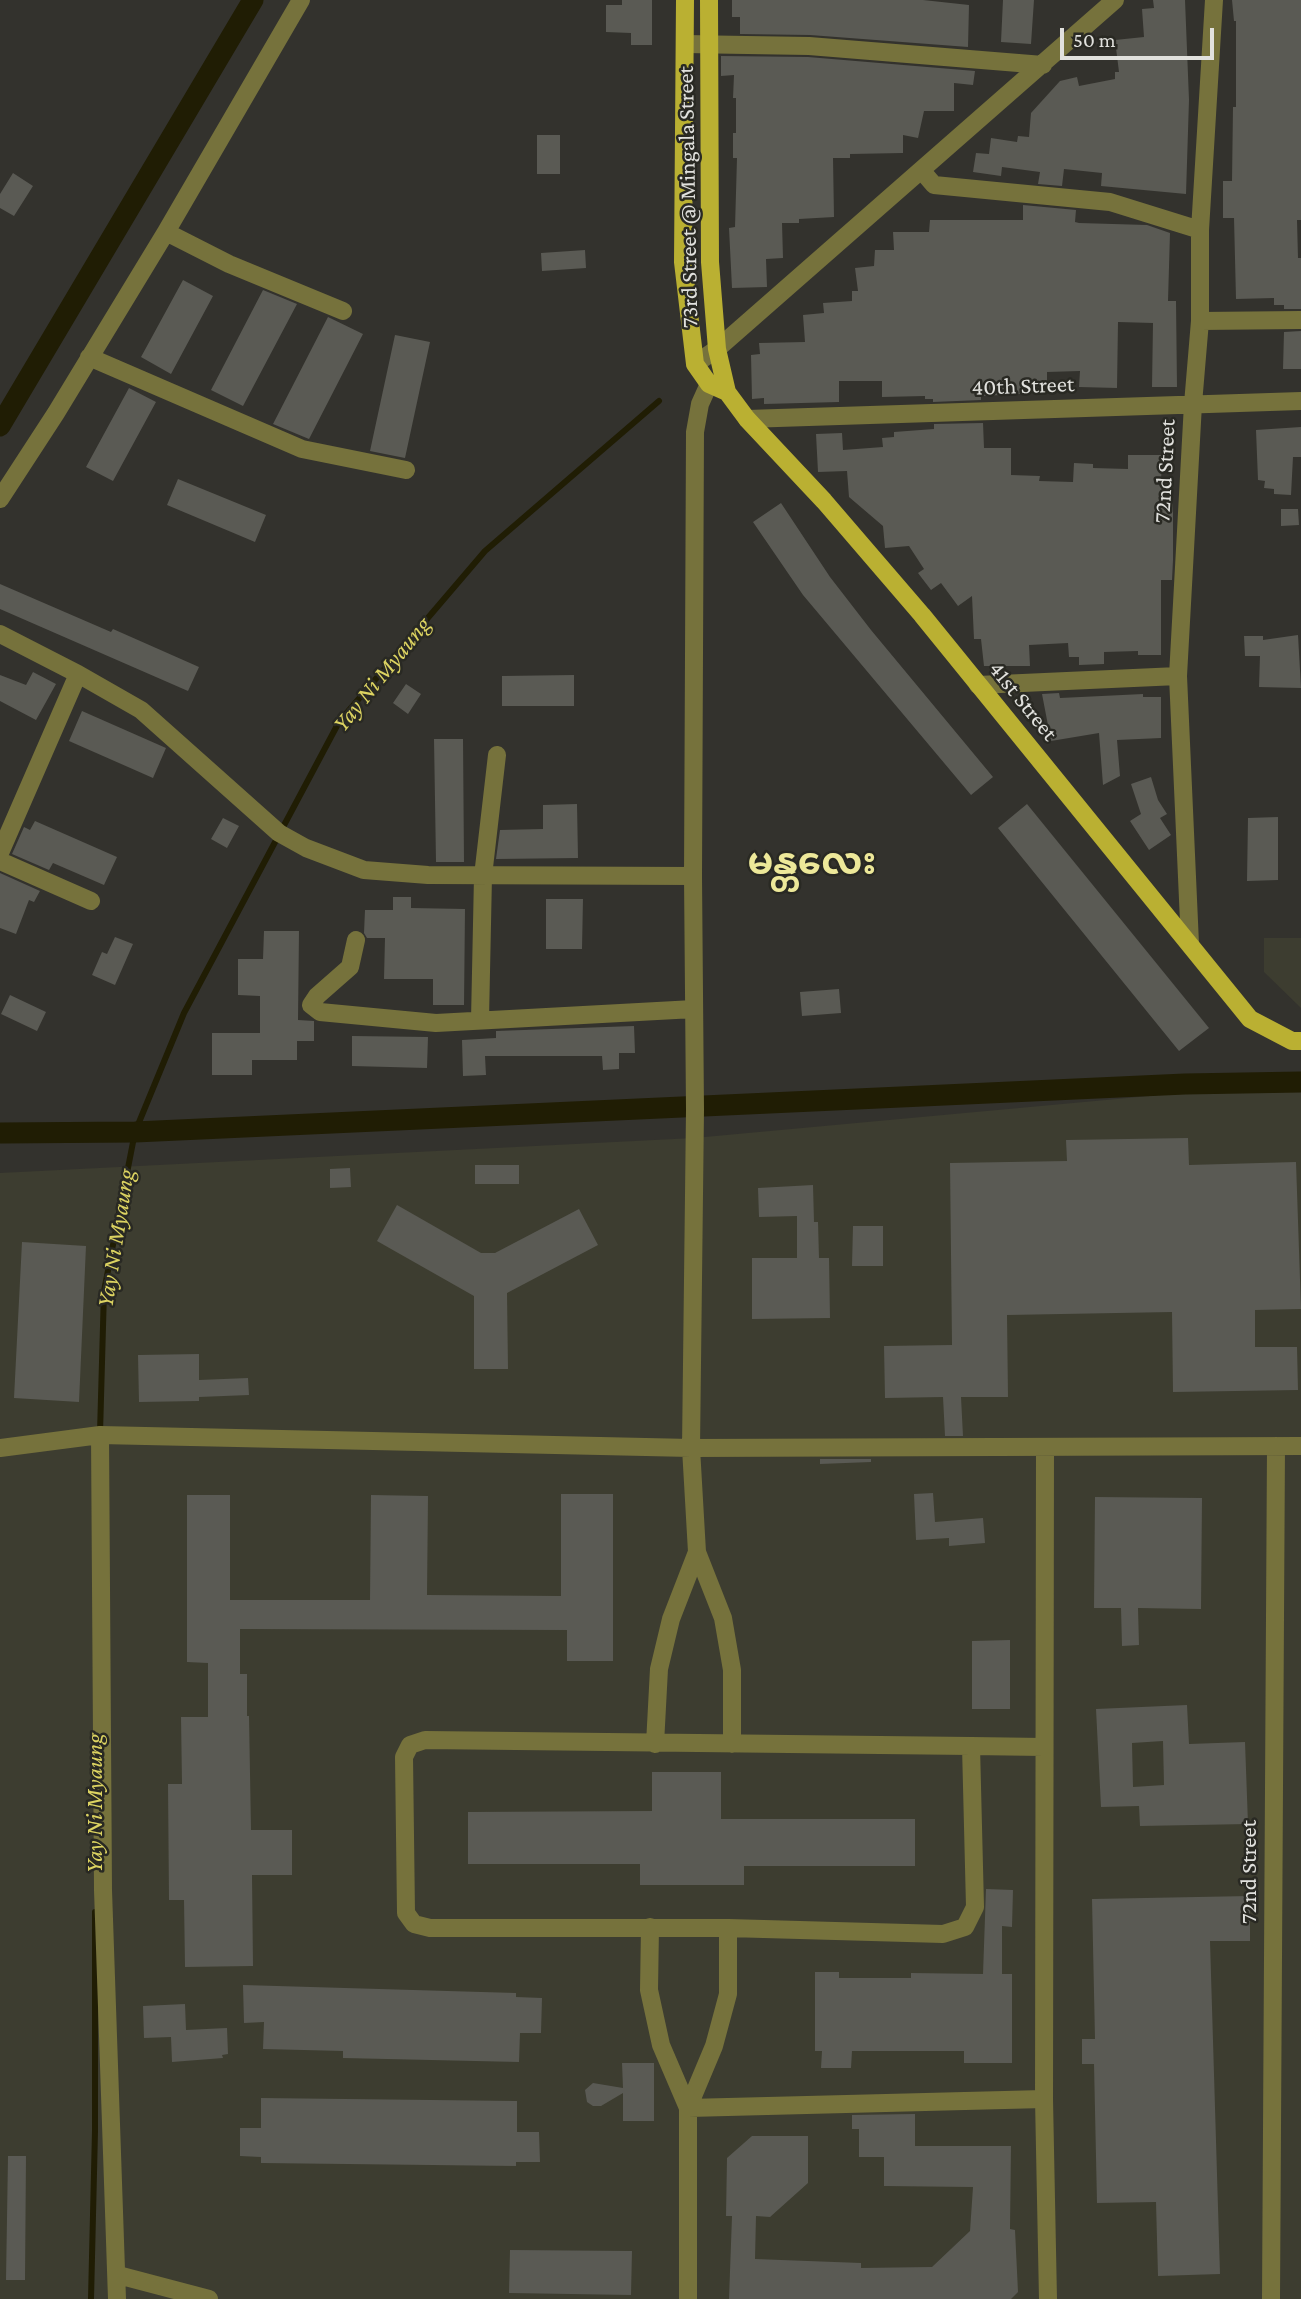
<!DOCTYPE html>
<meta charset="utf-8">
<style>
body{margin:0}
#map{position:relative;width:1301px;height:2299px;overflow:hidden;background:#33322d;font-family:"Crimson Pro",serif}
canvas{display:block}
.scale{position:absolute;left:1060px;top:28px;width:154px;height:32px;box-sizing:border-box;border:4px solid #e1e1dd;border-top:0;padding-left:9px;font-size:21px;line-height:24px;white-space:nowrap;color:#e1e1dd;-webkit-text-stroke:5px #292923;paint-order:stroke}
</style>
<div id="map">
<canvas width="1301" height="2299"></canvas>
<div class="scale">50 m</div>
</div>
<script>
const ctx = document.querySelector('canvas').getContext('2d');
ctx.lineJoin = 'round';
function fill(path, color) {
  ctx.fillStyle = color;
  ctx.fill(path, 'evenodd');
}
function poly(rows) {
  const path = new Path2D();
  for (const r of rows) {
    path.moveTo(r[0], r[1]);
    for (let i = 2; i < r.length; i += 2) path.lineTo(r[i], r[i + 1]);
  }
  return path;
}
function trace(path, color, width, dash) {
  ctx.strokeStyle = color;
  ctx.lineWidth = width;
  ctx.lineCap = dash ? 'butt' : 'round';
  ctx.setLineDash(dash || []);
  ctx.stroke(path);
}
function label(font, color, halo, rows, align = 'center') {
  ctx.font = font + ' "Crimson Pro","Noto Sans Myanmar",serif';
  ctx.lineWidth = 5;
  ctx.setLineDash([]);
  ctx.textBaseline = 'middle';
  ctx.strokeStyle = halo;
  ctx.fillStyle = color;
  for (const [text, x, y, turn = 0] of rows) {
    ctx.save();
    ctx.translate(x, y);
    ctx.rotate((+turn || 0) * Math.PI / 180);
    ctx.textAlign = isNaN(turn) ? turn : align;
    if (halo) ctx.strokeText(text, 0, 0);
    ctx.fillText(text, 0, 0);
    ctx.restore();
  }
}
fill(poly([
 [1264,938,1301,938,1301,1008,1264,972],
 [1301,1082,1301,2299,0,2299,0,1173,694,1138]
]), '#3d3d30');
trace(poly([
 [100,1433,104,1291,135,1132,184,1013,339,722,485,551,659,401],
 [91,2299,95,2131,95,1912]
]), '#201d04', 6);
trace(poly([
 [0,426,253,0],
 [0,1133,135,1132,1185,1084,1301,1082]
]), '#201d04', 21);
fill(poly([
 [622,0,652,0,652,45,631,45,631,33,606,32,606,5,622,5],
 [732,0,923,0,969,5,968,47,810,35,740,34,740,17,732,17],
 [1003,0,1034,0,1031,44,1001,42],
 [1153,0,1185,0,1189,100,1186,194,1101,186,1102,173,1064,169,1062,186,1038,184,1040,172,1002,167,1001,176,973,172,976,153,989,154,991,138,1017,142,1018,136,1029,137,1031,113,1060,81,1077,77,1079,86,1115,79,1115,72,1119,72,1115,40,1144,37,1142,9,1154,8],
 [1232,0,1301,0,1301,220,1297,220,1298,258,1301,258,1301,309,1284,309,1284,305,1274,305,1274,298,1236,299,1234,218,1223,218,1223,181,1232,181,1233,107,1236,107,1236,21,1234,21],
 [721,56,808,57,975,71,973,85,954,83,954,111,924,111,918,138,903,135,903,153,850,154,850,158,833,158,834,217,799,219,799,223,782,223,783,258,766,259,767,287,732,288,729,228,735,227,737,158,733,158,733,133,736,133,736,98,733,98,734,75,721,76],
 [537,135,560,135,560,174,537,174],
 [13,173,33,186,14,216,0,208,0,194],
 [1023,205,1076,210,1075,222,1079,223,1147,225,1170,233,1168,301,1176,301,1177,387,1152,387,1153,323,1118,322,1117,388,1079,387,1080,371,1047,372,1047,383,1037,383,1037,388,1020,388,1020,394,981,396,981,400,933,402,933,399,925,399,925,396,882,397,882,381,839,381,839,402,764,404,764,398,752,399,751,355,760,354,759,343,805,342,803,315,824,313,823,303,852,301,852,291,858,291,855,268,874,266,875,250,894,250,893,232,929,232,930,220,1023,220],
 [585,250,586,268,542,271,541,253],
 [183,280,213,296,171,374,141,357],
 [263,290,297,304,243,406,211,390],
 [328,317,363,334,309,439,273,424],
 [1301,331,1301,369,1283,369,1284,332],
 [395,335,430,342,405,458,370,451],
 [129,388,156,402,113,481,86,467],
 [983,423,984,448,1011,448,1011,475,1040,476,1039,481,1073,482,1074,463,1093,464,1093,468,1128,469,1128,455,1162,455,1161,483,1173,483,1173,560,1172,580,1161,580,1161,655,1138,655,1138,651,1104,652,1104,664,1079,665,1079,657,1069,657,1068,643,1029,645,1030,666,984,666,981,639,974,639,972,596,958,606,941,583,931,590,918,573,924,569,909,546,885,548,883,526,849,497,847,471,818,472,816,434,842,433,843,450,883,447,882,438,894,437,894,432,934,429,934,424],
 [1301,427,1301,457,1293,457,1291,495,1274,494,1274,489,1264,488,1265,481,1258,480,1256,430],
 [178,479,266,515,255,542,167,505],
 [781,503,830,577,871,630,993,777,971,795,803,595,753,522],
 [1281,509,1298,509,1299,525,1281,526],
 [0,584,111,632,113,629,199,667,188,691,0,609],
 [1298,635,1301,688,1259,687,1260,656,1245,656,1244,636,1263,636,1263,640],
 [33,672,56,684,36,720,0,701,0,675,26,685],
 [574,675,574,706,502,706,502,676],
 [406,684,421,694,408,714,393,703],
 [1059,693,1060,698,1143,694,1143,697,1161,697,1161,738,1117,740,1120,776,1103,785,1099,733,1051,741,1042,694],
 [82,711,166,748,153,778,69,741],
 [434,739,463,739,464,862,436,862],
 [1151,777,1158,800,1167,814,1160,818,1171,835,1149,850,1130,821,1141,814,1131,784],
 [577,804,578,858,496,859,500,830,543,829,543,805],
 [1027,804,1209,1028,1179,1051,998,828],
 [1278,817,1278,880,1247,881,1248,818],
 [223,818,239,826,227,848,211,839],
 [35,821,117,857,104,885,53,863,49,870,12,854,24,827,30,830],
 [0,873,40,891,34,902,29,900,16,934,0,928],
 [393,897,411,897,411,908,465,909,464,1005,433,1005,433,979,384,979,385,938,367,938,364,933,365,910,393,910],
 [546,899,583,899,582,949,546,949],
 [264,931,299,931,298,1020,314,1021,314,1041,297,1041,297,1060,252,1060,252,1075,212,1075,212,1033,260,1033,260,996,238,995,238,959,263,959],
 [115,937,133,944,115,985,92,975,102,952,107,954],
 [839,989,841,1013,802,1016,800,992],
 [10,995,46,1012,37,1031,1,1014],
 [634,1026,635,1053,619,1053,619,1069,603,1070,602,1056,485,1056,486,1075,463,1076,462,1040,496,1038,496,1031],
 [352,1036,428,1037,427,1068,352,1066],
 [1188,1138,1189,1165,1296,1162,1301,1309,1255,1310,1255,1347,1297,1347,1298,1390,1173,1392,1172,1312,1007,1315,1008,1397,961,1397,963,1436,945,1436,943,1397,885,1398,884,1346,952,1345,950,1163,1067,1161,1066,1140],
 [475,1165,519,1165,519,1184,475,1184],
 [350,1168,351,1187,330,1188,330,1169],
 [813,1185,814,1222,818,1222,819,1258,829,1258,830,1318,752,1319,752,1258,797,1258,797,1216,759,1217,758,1188],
 [397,1205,481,1253,495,1253,579,1209,598,1245,507,1293,508,1369,474,1369,474,1296,377,1241],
 [853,1226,883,1226,883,1266,852,1266],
 [22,1242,86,1246,79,1402,14,1398],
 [199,1354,199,1380,248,1378,249,1395,199,1397,199,1401,139,1402,138,1355],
 [820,1459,871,1459,871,1462,820,1464],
 [933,1493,935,1522,983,1518,985,1543,949,1546,949,1538,916,1540,914,1494],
 [561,1494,613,1494,613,1661,567,1661,567,1630,240,1629,240,1674,247,1674,247,1716,249,1716,251,1830,292,1830,292,1875,252,1875,253,1966,185,1967,184,1900,169,1900,168,1784,182,1784,181,1717,208,1717,208,1663,187,1662,187,1495,230,1495,230,1600,370,1600,371,1495,428,1496,427,1595,561,1596],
 [1095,1497,1202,1498,1201,1609,1138,1608,1139,1645,1122,1646,1121,1608,1094,1608],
 [1010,1640,1010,1709,972,1709,972,1641],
 [1187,1705,1189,1744,1245,1742,1248,1824,1140,1826,1139,1806,1101,1807,1096,1709],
 [1163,1741,1164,1785,1133,1787,1132,1743],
 [652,1772,721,1772,721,1819,915,1819,915,1866,744,1866,744,1885,640,1885,640,1864,468,1864,468,1812,652,1811],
 [986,1889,1013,1890,1012,1927,1002,1926,1002,1974,1012,1974,1012,2063,964,2063,964,2051,852,2051,851,2068,821,2068,822,2051,815,2051,815,1972,839,1972,839,1978,911,1978,911,1973,983,1974],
 [1250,1896,1250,1941,1210,1941,1220,2274,1158,2276,1156,2202,1097,2203,1094,2064,1082,2064,1082,2039,1095,2039,1092,1899],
 [243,1985,516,1993,516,1997,542,1998,541,2033,520,2033,519,2062,343,2058,343,2051,263,2049,264,2022,244,2023],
 [185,2004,186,2030,227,2028,228,2054,222,2055,223,2058,172,2062,171,2037,144,2038,143,2006],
 [622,2063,654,2063,654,2121,623,2121,623,2093,601,2106,593,2106,587,2102,585,2090,593,2083,623,2088],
 [261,2098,517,2101,517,2132,539,2132,540,2162,516,2162,516,2166,261,2163,261,2157,240,2156,240,2128,261,2128],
 [915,2114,915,2146,1011,2146,1010,2229,1015,2230,1018,2292,1011,2299,729,2299,732,2216,726,2216,727,2158,752,2136,808,2136,808,2183,770,2217,756,2216,755,2259,861,2263,861,2268,932,2267,970,2231,973,2187,884,2186,884,2157,859,2157,859,2129,852,2129,852,2115],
 [8,2156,26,2156,25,2280,6,2280],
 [510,2250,632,2251,631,2295,509,2293]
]), '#5a5a54');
trace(poly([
 [685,44,809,46,1043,65],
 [922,171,934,185,1110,202,1200,230],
 [166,232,229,264,343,311],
 [1200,321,1301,320],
 [89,357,302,449,406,470],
 [695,364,717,349,1115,0],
 [747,419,1301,401],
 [0,499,56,413,166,232,301,0],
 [0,634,78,674,141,710,279,833,306,848,364,870,428,875,693,876],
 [978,685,1178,676],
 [0,853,78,674],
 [0,861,91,901],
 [356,940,350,967,317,996,311,1005,320,1012,436,1023,694,1009],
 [1190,944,1178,676,1193,404,1200,321,1200,230,1214,0],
 [480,1020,483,876,497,755],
 [100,1435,691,1448,1301,1446],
 [1045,1447,1044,2099,1048,2299],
 [0,1448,100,1435,103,1890,117,2299],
 [697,1552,691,1448,695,1110,693,876,695,432,700,404,709,384],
 [425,1740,971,1746,975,1907,965,1927,943,1934,728,1928,430,1928,414,1924,406,1913,404,1757,410,1745,425,1740],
 [655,1744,659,1669,671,1619,697,1552,723,1618,732,1670,732,1744],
 [971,1746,1044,1747],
 [650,1927,649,1990,661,2045,688,2108,688,2299],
 [688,2108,1044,2099],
 [688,2108,714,2046,728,1994,728,1928],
 [118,2275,209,2299],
 [1271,2299,1276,1446]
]), '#76723c', 18);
trace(poly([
 [685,0,683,262,695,364,709,384,727,392,747,419,824,501,922,615,1250,1019,1292,1041,1301,1041],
 [709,0,710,262,717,349,727,392]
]), '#bab032', 18);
label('23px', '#e1e1dd', '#292923', [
 ["73rd Street @ Mingala Street",688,197,-91],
 ["40th Street",1023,386,-2],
 ["72nd Street",1165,471,-87],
 ["41st Street",1023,701,51],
 ["72nd Street",1249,1872,-90]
]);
label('italic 24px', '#dcd361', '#292923', [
 ["Yay Ni Myaung",382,674,-51],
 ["Yay Ni Myaung",116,1238,-81],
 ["Yay Ni Myaung",95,1803,-90]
]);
label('bold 37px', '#ede899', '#292923', [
 ["မန္တလေး",812,863]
]);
</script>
